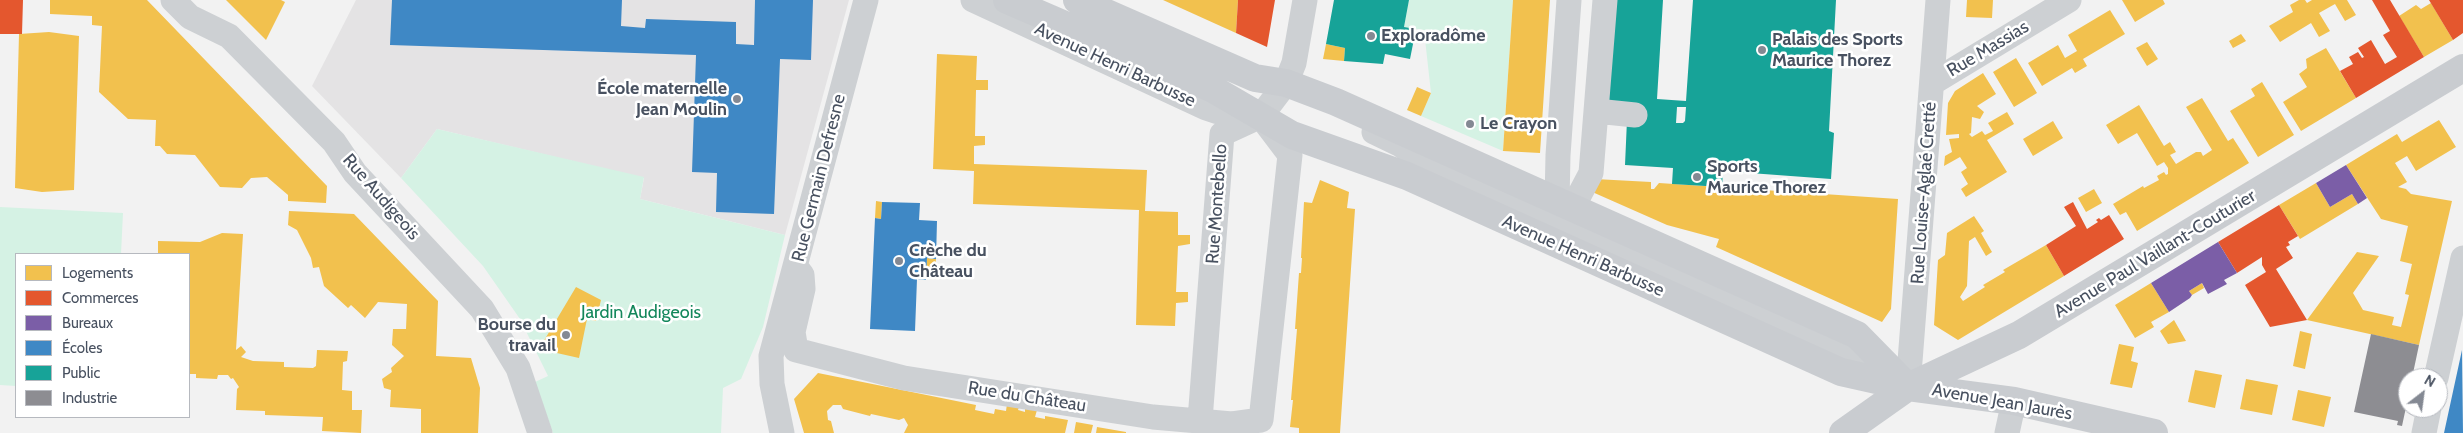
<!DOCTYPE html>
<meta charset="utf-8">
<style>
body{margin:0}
#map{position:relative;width:2463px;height:433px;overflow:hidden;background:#f2f2f2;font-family:Cabin,sans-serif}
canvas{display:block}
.legend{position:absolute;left:15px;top:253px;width:175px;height:165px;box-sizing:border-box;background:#fff;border:1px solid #b6b9bf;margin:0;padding:6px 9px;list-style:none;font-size:15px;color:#485160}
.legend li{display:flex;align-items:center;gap:10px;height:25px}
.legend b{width:25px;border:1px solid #b6b9bf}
.north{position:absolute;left:2398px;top:368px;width:50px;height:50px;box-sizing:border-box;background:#fff;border:1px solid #b6b9bf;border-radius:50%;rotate:30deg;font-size:14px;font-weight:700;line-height:20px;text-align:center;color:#485160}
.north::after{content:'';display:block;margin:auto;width:18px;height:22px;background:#848993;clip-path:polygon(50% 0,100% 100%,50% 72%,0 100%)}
</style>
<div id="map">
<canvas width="2463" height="433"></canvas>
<ul class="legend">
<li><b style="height:14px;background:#f2c14e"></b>Logements</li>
<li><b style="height:14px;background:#e4572e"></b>Commerces</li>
<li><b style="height:14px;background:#7b5ea7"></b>Bureaux</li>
<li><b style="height:14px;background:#3f88c5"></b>Écoles</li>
<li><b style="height:14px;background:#17a398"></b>Public</li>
<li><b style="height:14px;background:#8d8d92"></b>Industrie</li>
</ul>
<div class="north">N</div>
</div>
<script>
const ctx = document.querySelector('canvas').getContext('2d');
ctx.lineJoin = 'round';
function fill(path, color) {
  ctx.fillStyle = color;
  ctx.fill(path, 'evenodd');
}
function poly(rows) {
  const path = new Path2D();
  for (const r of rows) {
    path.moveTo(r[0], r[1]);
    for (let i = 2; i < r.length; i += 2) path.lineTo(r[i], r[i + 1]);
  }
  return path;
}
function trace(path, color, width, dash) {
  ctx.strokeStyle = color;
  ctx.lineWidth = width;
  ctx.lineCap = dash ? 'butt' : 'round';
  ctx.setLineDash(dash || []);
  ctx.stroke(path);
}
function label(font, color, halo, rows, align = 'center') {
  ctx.font = font + ' Cabin,sans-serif';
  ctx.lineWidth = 5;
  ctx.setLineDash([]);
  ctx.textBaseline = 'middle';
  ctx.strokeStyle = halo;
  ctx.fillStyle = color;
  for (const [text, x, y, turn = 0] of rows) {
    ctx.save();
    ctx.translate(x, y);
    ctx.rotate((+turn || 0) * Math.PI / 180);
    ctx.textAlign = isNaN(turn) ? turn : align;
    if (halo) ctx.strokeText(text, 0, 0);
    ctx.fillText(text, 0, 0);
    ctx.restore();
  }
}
fill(poly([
 [356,0,849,0,785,235,640,199,644,178,437,129,401,178,312,86]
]), '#e4e3e4');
fill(poly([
 [1409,0,1513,0,1503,151,1421,116,1431,93,1424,30,1404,27],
 [437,129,644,177,640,199,785,235,763,327,741,379,723,388,721,433,553,433,535,382,548,376,520,319,483,266,401,178],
 [0,207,123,213,121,254,16,254,16,386,0,385]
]), '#d5f2e4');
fill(poly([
 [50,0,147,0,327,186,326,203,288,201,288,195,267,177,251,178,242,188,220,187,195,155,167,154,160,146,155,146,156,120,128,119,99,92,102,26,92,25,92,16,50,14],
 [226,0,281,0,285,2,266,40],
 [1163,0,1238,0,1236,33,1216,24],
 [1513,0,1550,0,1540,153,1503,151],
 [1967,0,1993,0,1992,18,1966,17],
 [2122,0,2163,0,2165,4,2135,22],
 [2299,0,2305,0,2307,3,2312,0,2347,0,2356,15,2345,21,2335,4,2319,13,2330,31,2319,37,2311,23,2280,42,2269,26,2293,12,2290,5],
 [2431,3,2453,40,2424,57,2399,16,2416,5,2421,9],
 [2110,10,2125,34,2083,59,2087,66,2075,73,2072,68,2042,86,2028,63,2058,45,2065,58,2077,51,2068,35],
 [49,32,79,36,74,190,42,192,15,188,19,34],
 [2241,34,2246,41,2233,48,2229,41],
 [2147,42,2158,59,2147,66,2136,48],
 [1326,44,1345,48,1344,61,1323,59],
 [2326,48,2356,98,2301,131,2283,102,2307,87,2299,74,2307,68,2306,59],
 [937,54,977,56,976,80,988,80,988,90,976,90,975,136,985,136,985,145,974,146,974,164,1147,170,1145,211,1178,212,1178,235,1190,235,1190,244,1178,246,1176,292,1188,292,1188,302,1176,303,1175,326,1136,325,1139,210,973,204,974,171,933,169],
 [2016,58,2037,93,2014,107,1993,72],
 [1983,73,1996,94,1977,106,1984,112,1980,119,1972,117,1971,133,1969,134,1972,137,1982,131,1985,135,1993,131,1988,123,2007,112,2014,124,1987,140,2007,172,1966,197,1961,189,1968,184,1961,172,1967,168,1960,157,1944,166,1945,156,1952,152,1949,139,1959,138,1959,134,1946,135,1948,103,1955,91],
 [2262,82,2294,135,2258,157,2230,111,2255,96,2251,89],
 [1417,87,1431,93,1421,116,1407,110],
 [2202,98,2228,141,2233,138,2249,163,2137,231,2126,212,2120,215,2113,204,2143,186,2144,188,2159,180,2157,176,2164,172,2166,175,2168,174,2168,168,2164,162,2157,166,2137,133,2118,144,2106,125,2139,105,2164,146,2170,142,2176,152,2170,155,2176,164,2196,152,2201,152,2203,156,2212,150,2186,107],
 [2439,120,2456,147,2416,171,2407,156,2395,163,2407,182,2398,187,2406,189,2411,194,2452,201,2419,345,2307,320,2357,252,2379,256,2353,293,2363,310,2394,317,2392,325,2401,327,2409,295,2405,294,2412,264,2400,261,2408,226,2381,219,2346,165,2397,134,2402,142],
 [2053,121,2063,138,2033,156,2023,139],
 [1595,179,1651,182,1651,189,1654,189,1659,183,1898,199,1891,309,1882,322,1716,247,1719,239,1667,225,1590,191],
 [1320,180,1349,192,1347,208,1355,209,1340,433,1299,433,1299,428,1290,427,1293,400,1291,400,1297,329,1295,329,1299,273,1301,273,1302,258,1301,258,1304,202,1312,203],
 [2316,183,2330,207,2352,194,2358,204,2300,239,2279,205],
 [2094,189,2102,203,2086,212,2078,198],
 [876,201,882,202,881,219,875,218],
 [289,211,354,214,438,301,436,356,471,358,480,388,478,433,421,433,421,409,390,407,391,390,384,388,382,379,392,372,391,368,404,356,392,345,393,329,406,329,407,304,378,302,365,318,351,305,348,308,324,286,319,267,313,268,311,258,297,230,288,225],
 [1974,216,1984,231,1981,233,1992,252,1986,256,1975,237,1969,241,1967,286,1960,297,1963,301,1985,287,1983,285,2005,272,2003,270,2046,245,2064,276,1958,340,1934,325,1938,260,1945,255,1947,233],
 [222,233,243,234,236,350,241,346,246,352,241,357,253,361,284,362,284,367,313,368,316,366,317,350,348,351,347,361,343,362,342,390,352,391,352,410,362,410,361,433,322,431,323,417,265,415,265,411,236,410,237,389,239,387,233,378,231,379,228,375,218,375,217,379,196,378,196,374,189,374,189,254,158,254,158,241,200,242],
 [927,258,936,259,935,273,926,273],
 [2151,283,2169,312,2151,322,2154,327,2135,338,2115,305],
 [2202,283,2204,288,2192,295,2189,291],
 [576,287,601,300,596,321,587,319,579,358,539,349],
 [2174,320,2186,341,2168,344,2160,331],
 [2300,331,2312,334,2305,369,2293,366],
 [2119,344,2134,347,2131,361,2138,363,2132,388,2110,384],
 [2195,370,2222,375,2215,408,2188,402],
 [818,373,976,405,975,410,994,414,995,409,1006,411,1007,404,1019,407,1018,410,1025,412,1025,408,1037,410,1035,417,1045,419,1045,416,1068,420,1065,433,904,433,908,425,904,418,899,420,871,414,870,416,843,409,841,405,833,405,827,411,828,420,831,421,834,433,804,433,794,399],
 [2246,379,2278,385,2272,415,2240,409],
 [2298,390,2331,397,2324,427,2292,420],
 [1076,422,1093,425,1091,433,1074,433],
 [1097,427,1126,432,1126,433,1096,433]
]), '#f2c14e');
fill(poly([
 [0,0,23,0,22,34,0,34],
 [1238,0,1275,0,1267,47,1236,33],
 [2372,0,2390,0,2424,57,2356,98,2340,71,2353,64,2349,57,2358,52,2362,58,2364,57,2358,48,2371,40,2385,64,2397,57,2383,35,2390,31],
 [2429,0,2463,0,2463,33,2453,40],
 [2073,202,2087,229,2098,222,2096,220,2099,218,2101,220,2109,215,2124,239,2064,276,2046,245,2076,226,2064,207],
 [2279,205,2298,236,2288,242,2290,245,2286,247,2293,258,2276,269,2307,320,2270,327,2245,285,2266,272,2262,265,2262,257,2237,273,2218,242]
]), '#e4572e');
fill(poly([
 [2346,165,2367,198,2358,204,2352,194,2330,207,2316,183],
 [2218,242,2237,273,2224,280,2227,284,2208,294,2202,283,2189,291,2192,295,2190,298,2169,312,2151,283]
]), '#7b5ea7');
fill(poly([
 [392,0,622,0,621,26,645,28,646,19,736,22,736,44,754,45,755,0,813,0,811,60,780,59,774,214,716,212,717,173,692,172,696,55,390,45],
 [882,202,920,203,919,220,937,221,936,259,927,258,926,280,917,279,915,331,870,329,875,218,881,219],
 [2462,350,2463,433,2444,433]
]), '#3f88c5');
fill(poly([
 [1334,0,1409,0,1404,27,1416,29,1410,59,1385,54,1383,64,1344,61,1345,48,1326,44],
 [1612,0,1663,0,1657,99,1686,101,1693,0,1836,0,1829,131,1834,133,1831,179,1723,171,1722,187,1672,184,1673,168,1625,165,1627,120,1605,103],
 [1677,107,1686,107,1685,121,1683,123,1676,123]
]), '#17a398');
fill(poly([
 [2371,334,2419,345,2412,378,2408,378,2408,398,2402,426,2397,425,2398,421,2354,412]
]), '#8d8d92');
trace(poly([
 [173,0,190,17,229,36,334,142,355,173,482,309,518,368,540,433],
 [973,0,1206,108,1218,112,1260,116],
 [1932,83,2069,0],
 [1596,111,1605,0],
 [1374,132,1401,145,1423,162,1849,354,1908,387,1938,0],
 [1557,202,1558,155,1569,0],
 [1572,209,1591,173,1596,111,1635,115],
 [796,267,802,275,803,289,793,332,796,350,904,378,1153,417,1232,424,1261,420,1290,155,1262,118],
 [2436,378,2463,258],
 [1200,420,1222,134,1261,116,1286,83,1294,63,1305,0],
 [782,433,772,384,771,356,866,0],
 [2007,433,2014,401],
 [2424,433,2429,408]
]), '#cdd0d3', 25);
trace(poly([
 [1007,0,1213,89,1292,135,1407,176,1841,372,1908,387,2014,401,2154,433],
 [1077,0,1255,78,1286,83,1336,102,1857,335,1908,387],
 [1843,433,1908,387,2019,335,2463,68]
]), '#c9ccd0', 28);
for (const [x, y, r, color] of [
 [1371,36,5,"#848993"],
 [1762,50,5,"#848993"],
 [737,99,5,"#848993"],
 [1470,124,5,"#848993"],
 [1697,177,5,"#848993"],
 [899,261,5,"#848993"],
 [566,335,5,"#848993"]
]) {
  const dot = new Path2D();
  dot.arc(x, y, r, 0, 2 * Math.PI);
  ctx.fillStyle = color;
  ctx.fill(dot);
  trace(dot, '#fff', 2);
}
label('bold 18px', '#485160', '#fff', [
 ["Exploradôme",1381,36],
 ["Palais des Sports",1772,40],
 ["Maurice Thorez",1772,61],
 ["École maternelle",727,89,"right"],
 ["Jean Moulin",727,110,"right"],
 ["Le Crayon",1480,124],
 ["Sports",1707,167],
 ["Maurice Thorez",1707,188],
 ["Crèche du",909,251],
 ["Château",909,272],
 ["Bourse du",556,325,"right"],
 ["travail",556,346,"right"]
], 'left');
label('18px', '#485160', '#fff', [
 ["Rue Massias",1988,49,-31],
 ["Avenue Henri Barbusse",1115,65,25],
 ["Rue Germain Defresne",819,178,-76],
 ["Rue Louise-Aglaé Cretté",1924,193,-86],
 ["Rue Audigeois",381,197,49],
 ["Rue Montebello",1217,204,-86],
 ["Avenue Paul Vaillant-Couturier",2155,254,-31],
 ["Avenue Henri Barbusse",1583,256,24],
 ["Rue du Château",1027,397,9],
 ["Avenue Jean Jaurès",2002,402,10]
]);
label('18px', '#13875b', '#fff', [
 ["Jardin Audigeois",641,313]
]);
</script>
